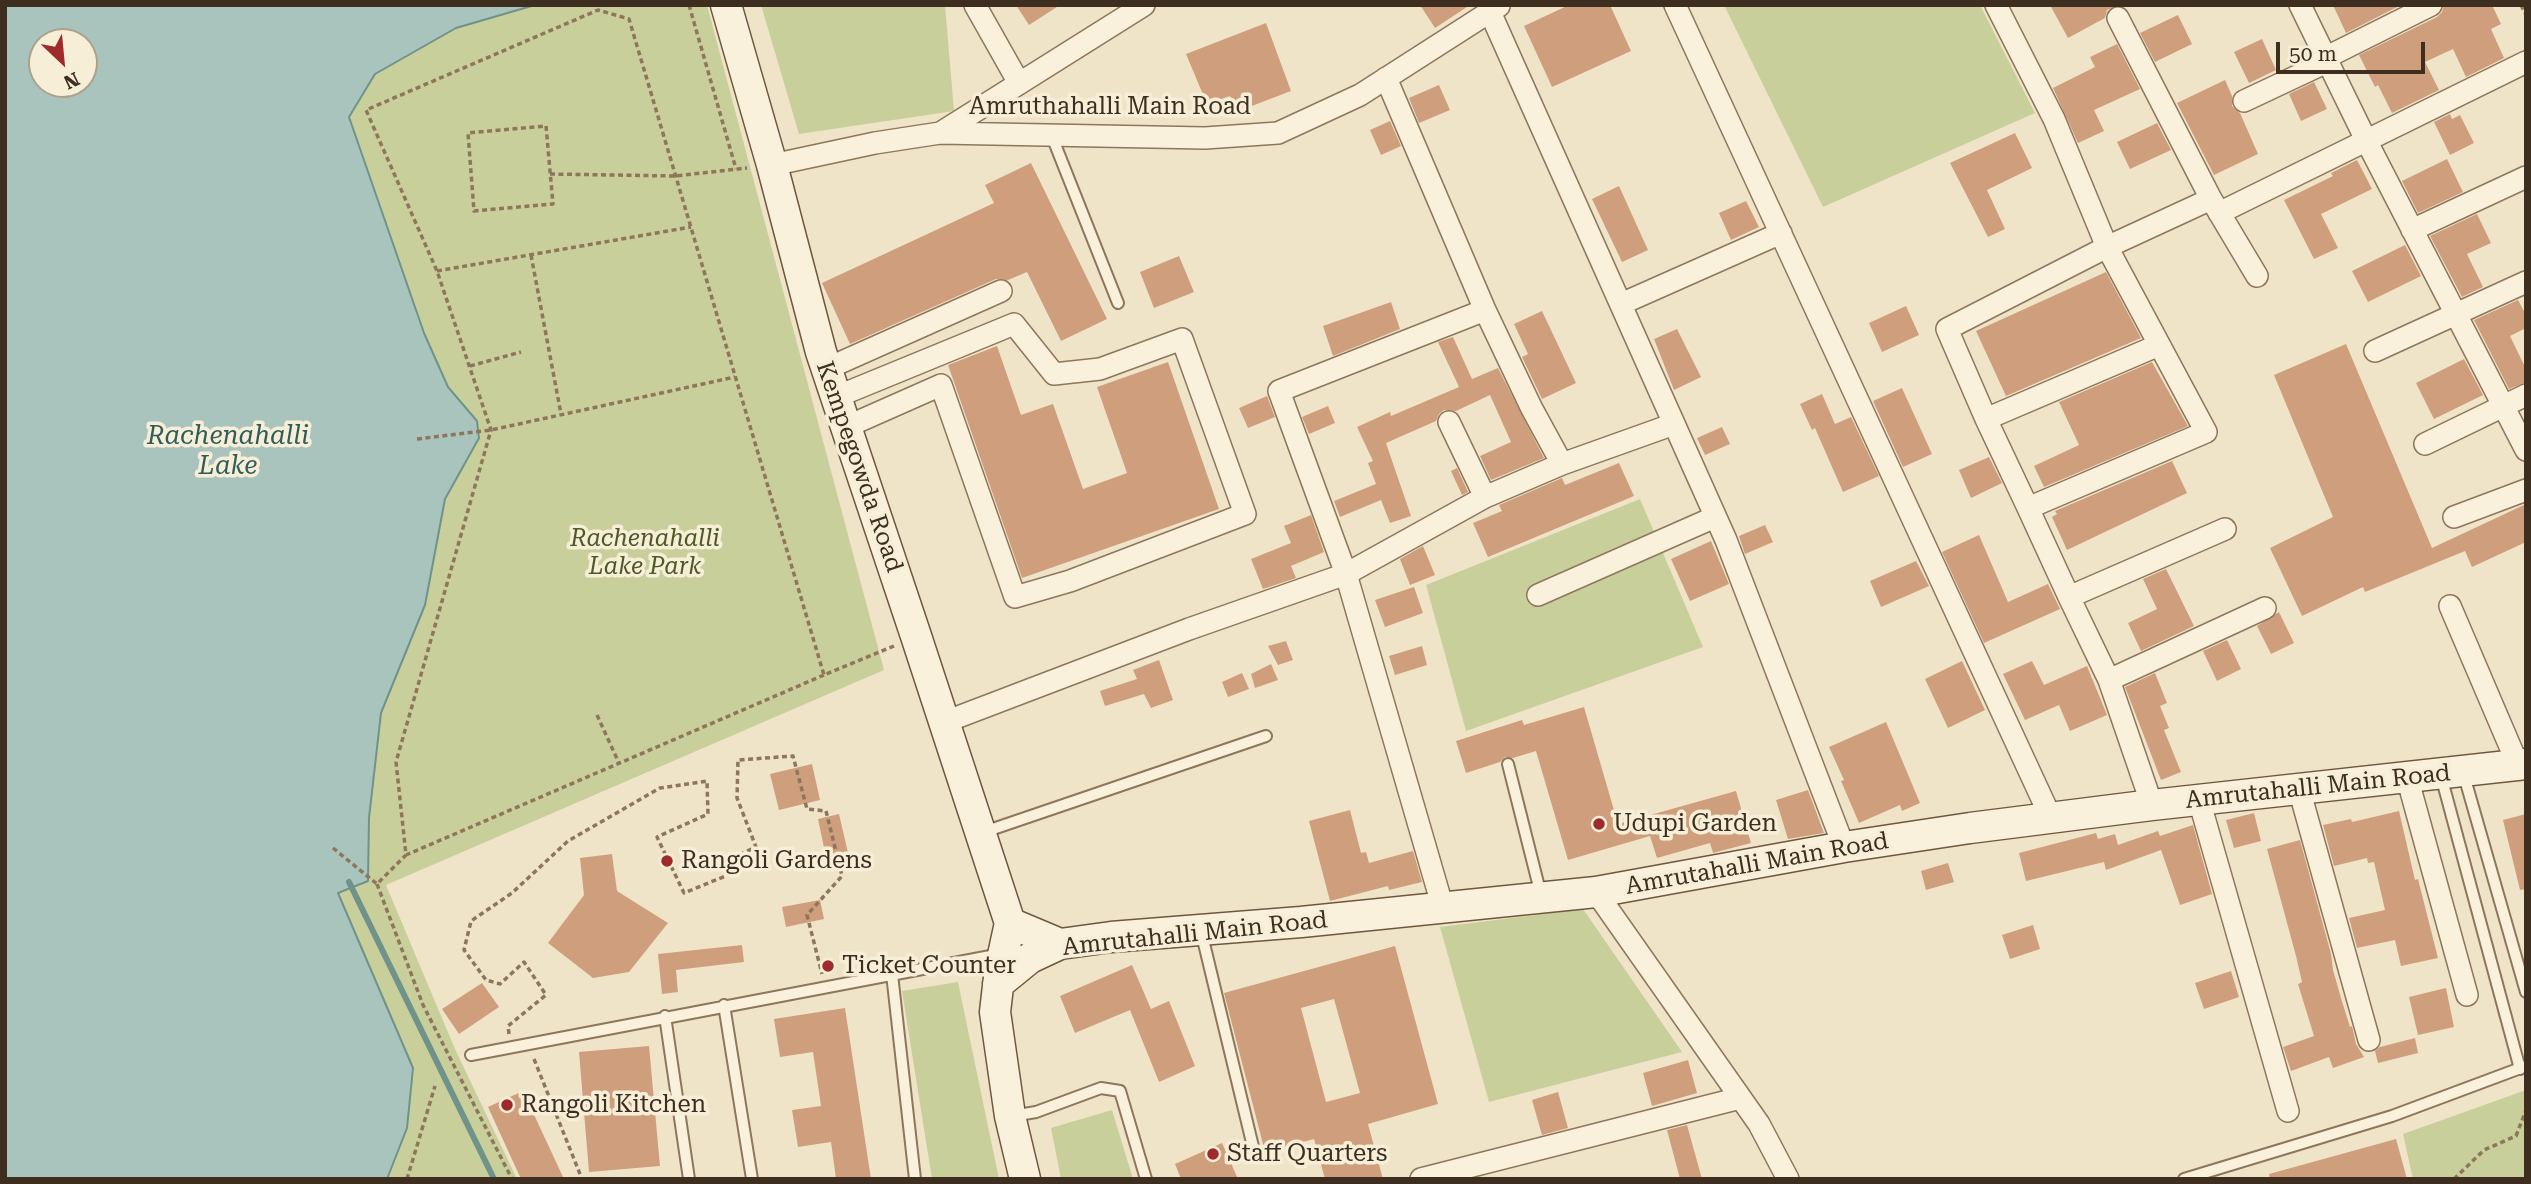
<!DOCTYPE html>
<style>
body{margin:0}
#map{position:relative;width:2531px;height:1184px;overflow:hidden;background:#f0e4c8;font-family:"Roboto Serif",serif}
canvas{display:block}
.frame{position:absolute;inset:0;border:7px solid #3d2e20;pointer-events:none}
.north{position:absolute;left:28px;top:28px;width:70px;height:70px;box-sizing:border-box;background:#f7eed8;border:2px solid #ada18e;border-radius:50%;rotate:154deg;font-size:19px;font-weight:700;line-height:28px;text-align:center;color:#3d2e20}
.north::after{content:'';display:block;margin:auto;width:24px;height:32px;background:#9e2a2b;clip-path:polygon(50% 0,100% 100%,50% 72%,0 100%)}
.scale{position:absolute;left:2276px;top:42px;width:149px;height:32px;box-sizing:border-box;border:4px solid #3d2e20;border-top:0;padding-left:9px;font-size:21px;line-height:24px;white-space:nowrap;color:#3d2e20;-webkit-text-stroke:5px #f7eed8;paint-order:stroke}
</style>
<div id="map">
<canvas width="2531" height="1184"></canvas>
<div class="frame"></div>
<div class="north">N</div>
<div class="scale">50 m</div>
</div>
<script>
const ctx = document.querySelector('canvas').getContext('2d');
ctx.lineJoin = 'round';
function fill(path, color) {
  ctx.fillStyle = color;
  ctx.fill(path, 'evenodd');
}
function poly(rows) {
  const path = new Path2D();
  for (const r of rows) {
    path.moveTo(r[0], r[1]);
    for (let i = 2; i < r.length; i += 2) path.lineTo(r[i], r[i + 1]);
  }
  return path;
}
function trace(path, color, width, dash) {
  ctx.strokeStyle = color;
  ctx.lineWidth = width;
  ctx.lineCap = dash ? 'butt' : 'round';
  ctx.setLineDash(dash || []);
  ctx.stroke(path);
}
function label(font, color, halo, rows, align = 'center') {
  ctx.font = font + ' "Roboto Serif",serif';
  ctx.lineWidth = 7;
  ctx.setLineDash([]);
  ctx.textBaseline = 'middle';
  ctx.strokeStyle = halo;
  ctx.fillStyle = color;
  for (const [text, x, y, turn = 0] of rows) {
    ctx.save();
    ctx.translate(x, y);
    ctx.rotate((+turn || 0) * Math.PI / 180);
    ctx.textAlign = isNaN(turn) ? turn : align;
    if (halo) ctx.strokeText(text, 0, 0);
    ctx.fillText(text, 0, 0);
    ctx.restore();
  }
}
fill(poly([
 [535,5,707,5,884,670,386,885,455,1049,517,1179,387,1179,407,1128,338,893,368,881,369,818,381,713,425,605,445,499,479,437,477,421,448,387,424,333,349,117,375,74,456,28],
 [761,5,945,5,954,111,799,134],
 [1724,5,1980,5,2035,113,1823,207],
 [1640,499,1703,647,1466,731,1426,585],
 [1583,909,1682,1052,1489,1102,1440,927],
 [958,982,999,1179,932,1179,902,991],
 [2526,1090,2526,1179,2413,1179,2403,1134],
 [1112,1110,1133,1179,1061,1179,1051,1128]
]), '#c9cf9b');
const water = poly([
 [5,5,535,5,456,28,375,74,349,117,424,333,448,387,477,421,479,438,445,499,425,605,381,713,369,818,368,881,338,893,413,1068,407,1128,387,1179,5,1179,5,5],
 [42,42,84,42,84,84,42,84,42,42]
]);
fill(water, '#a9c4bc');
trace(water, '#6f938a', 2);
trace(poly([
 [349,882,494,1179]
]), '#6f938a', 6);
fill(poly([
 [1016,5,1060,5,1029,25],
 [1420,5,1470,5,1435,28],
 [1569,5,1610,5,1631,51,1552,87,1524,26],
 [2050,5,2117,5,2107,10,2105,18,2068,38],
 [2333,5,2401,5,2346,33],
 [2444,5,2492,5,2501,24,2491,29,2504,58,2466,77,2453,49,2425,62,2439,90,2392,113,2378,85,2375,87,2359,55,2437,17,2442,12],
 [2178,15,2192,44,2155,62,2140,33],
 [1266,23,1291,91,1236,112,1230,96,1207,104,1186,54],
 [2262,39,2276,70,2249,83,2234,52],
 [2117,44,2140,89,2094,110,2104,131,2078,143,2053,88,2095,67,2090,57],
 [2225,80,2232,96,2232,106,2240,113,2258,154,2214,175,2177,103],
 [2314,82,2327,109,2301,121,2289,94],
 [1439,85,1450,110,1419,123,1409,98],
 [2450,114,2452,119,2460,115,2474,143,2450,155,2434,122],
 [1390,121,1401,146,1381,155,1370,130],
 [2157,123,2171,150,2130,169,2117,142],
 [2015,133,2032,168,1987,190,2005,229,1988,237,1950,163],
 [2447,159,2463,192,2418,213,2402,181],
 [2357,160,2372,189,2321,214,2338,248,2314,259,2284,200,2333,176,2331,173],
 [1031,163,1107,319,1061,341,1027,272,1008,280,996,279,850,344,822,283,994,203,985,185],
 [1619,186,1648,250,1622,262,1592,199],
 [1746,201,1759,227,1731,240,1719,213],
 [2477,214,2491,243,2467,254,2483,287,2462,297,2430,236],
 [2405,245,2421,276,2368,302,2352,271],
 [1179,256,1194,292,1154,308,1140,272],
 [2106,272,2141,338,2006,396,1976,331],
 [2518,300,2526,315,2526,328,2510,336,2526,369,2526,382,2509,389,2474,320],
 [1391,302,1400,329,1333,356,1323,326],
 [1906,306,1919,335,1882,352,1869,323],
 [1542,311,1576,383,1542,399,1522,357,1528,354,1514,324],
 [1677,329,1701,377,1674,390,1654,339],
 [1453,337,1472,379,1498,368,1544,458,1491,480,1480,456,1511,442,1490,395,1456,411,1444,410,1439,414,1436,421,1386,443,1411,516,1390,523,1381,500,1340,517,1334,501,1376,484,1368,463,1373,461,1357,427,1390,412,1391,416,1459,387,1438,342],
 [2346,344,2432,548,2526,504,2526,542,2472,567,2465,551,2365,592,2363,587,2302,616,2270,548,2333,517,2274,375],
 [997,346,1021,415,1053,404,1083,489,1127,473,1097,387,1168,362,1219,509,1022,578,948,365],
 [2464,359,2483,395,2434,419,2416,383],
 [2152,362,2188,426,2044,487,2034,466,2079,445,2059,402],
 [1902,388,1932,454,1903,467,1873,401],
 [1822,394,1835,424,1851,417,1879,476,1843,492,1815,428,1812,430,1800,404],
 [1267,396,1275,417,1248,428,1239,408],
 [1328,406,1335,423,1309,434,1302,417],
 [1722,427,1730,444,1705,455,1697,438],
 [1989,457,2002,483,1971,498,1959,470],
 [2172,461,2187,493,2067,550,2052,517,2057,514,2055,511],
 [1619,463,1634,496,1488,557,1473,523,1502,511,1499,505,1562,478,1565,485],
 [1457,468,1468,492,1462,495,1451,471],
 [1311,515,1324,552,1291,566,1296,578,1263,589,1251,559,1291,543,1284,526],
 [1765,525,1773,542,1745,554,1739,536],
 [1979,535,2008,602,2048,584,2060,609,1984,643,1942,552],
 [1711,541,1729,584,1690,601,1671,559],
 [1423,546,1435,575,1410,585,1400,559],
 [1916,561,1929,586,1881,607,1870,581],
 [2166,569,2194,626,2141,651,2128,623,2157,609,2143,579],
 [1414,587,1423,613,1385,627,1375,600],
 [2279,612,2294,643,2271,654,2257,626],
 [2227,640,2241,669,2217,681,2203,651],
 [1286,641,1293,660,1278,665,1268,646],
 [1422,646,1427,665,1395,675,1389,656],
 [1159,660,1173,700,1151,708,1144,694,1105,706,1100,691,1137,679,1133,670],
 [1962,661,1985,710,1948,728,1925,679],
 [2032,661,2044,685,2087,666,2107,715,2070,731,2059,705,2025,720,2003,674],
 [1271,664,1278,680,1255,688,1251,674],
 [1242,673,1249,689,1228,697,1222,682],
 [2155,673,2167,703,2160,706,2169,728,2164,730,2181,772,2161,780,2125,687],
 [1584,707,1618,824,1736,791,1751,843,1713,853,1710,843,1657,858,1650,836,1568,860,1536,751,1513,758,1505,757,1500,762,1466,773,1456,741,1522,720,1524,725],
 [1886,722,1920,803,1902,811,1900,805,1859,823,1841,781,1844,780,1829,747],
 [812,764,820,800,779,810,770,774],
 [1808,790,1824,833,1788,839,1776,800],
 [1350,810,1361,853,1366,852,1369,863,1413,851,1422,882,1389,890,1388,886,1330,901,1309,821],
 [2399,811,2415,880,2418,879,2438,958,2401,966,2395,940,2357,948,2349,918,2385,910,2374,862,2368,863,2367,858,2334,866,2323,825,2351,819,2352,822],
 [2254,813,2261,841,2234,848,2226,820],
 [839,814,849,857,827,862,818,819],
 [2526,814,2526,889,2520,890,2503,820],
 [2193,825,2212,894,2180,905,2161,850,2106,870,2104,862,2026,881,2019,853,2096,833,2098,839,2115,834,2118,845,2158,831,2160,836],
 [2300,840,2331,954,2333,970,2341,998,2350,1027,2352,1026,2356,1044,2364,1057,2333,1068,2329,1057,2291,1071,2283,1047,2314,1036,2298,984,2302,982,2296,956,2267,849],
 [612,854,617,891,668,923,629,972,593,978,548,943,584,895,580,858],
 [1948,863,1954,882,1926,890,1921,871],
 [820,900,824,919,786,927,782,907],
 [2033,925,2040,949,2010,959,2002,935],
 [742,945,744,962,676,970,678,992,662,994,658,954],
 [1395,946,1438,1104,1368,1124,1383,1179,1325,1179,1314,1139,1265,1152,1224,993],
 [1334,999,1360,1093,1326,1102,1301,1008],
 [1132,965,1151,1009,1169,1001,1195,1066,1159,1082,1130,1010,1075,1033,1060,996],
 [2231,971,2239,997,2204,1009,2195,983],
 [482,983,499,1007,459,1034,442,1009],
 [2446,988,2454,1027,2418,1035,2409,997],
 [845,1008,871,1179,836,1179,831,1142,798,1147,792,1110,821,1106,813,1052,780,1057,774,1019],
 [2415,1038,2418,1053,2378,1063,2375,1051,2380,1047],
 [649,1046,660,1166,589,1172,579,1052],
 [1688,1060,1697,1093,1652,1106,1643,1073],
 [523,1091,564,1179,521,1179,488,1107],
 [1558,1092,1568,1128,1542,1135,1532,1100],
 [1687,1125,1702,1179,1680,1179,1667,1130],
 [2396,1139,2407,1179,2270,1179,2269,1174],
 [1222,1143,1238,1179,1181,1179,1175,1164]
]), '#cf9f7d');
const lane = poly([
 [1051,134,1118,303],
 [1508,764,1541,895],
 [2463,772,2526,992],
 [2441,776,2520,1069],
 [984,832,1266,736],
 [1201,931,1255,1155],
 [892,974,915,1179],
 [724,1005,752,1179],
 [665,1016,689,1179],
 [471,1055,1001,954],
 [1012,1116,1036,1112,1101,1088,1120,1091,1146,1179],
 [2184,1179,2392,1116,2526,1066]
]);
const street = poly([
 [975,5,1019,83],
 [1675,5,2051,818],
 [1996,5,2054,119,2107,247,2211,199],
 [2300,5,2367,142,2526,450],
 [1490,12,1726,540,1844,847],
 [2118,18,2211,199,2257,276],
 [2327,57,2431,5],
 [2244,101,2329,61],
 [942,132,1144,5],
 [772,165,875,143,940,133,1205,138,1278,133,1360,95,1499,6],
 [2219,213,2526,62],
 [2412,230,2526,177],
 [1621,304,1781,233],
 [1485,310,1531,407,1562,464,1674,424],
 [2375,351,2526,282],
 [826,369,1001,291],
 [836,397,1014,324,1054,374,1100,369,1182,339,1245,514,1070,581,1015,597,941,385,846,427],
 [1986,419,2159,345],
 [1449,422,1485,497,1562,464],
 [2425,444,2526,395],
 [2028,508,2206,432,2107,247,1947,329,1986,419,2028,508,2069,597,2109,680,2152,805],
 [2454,517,2526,490],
 [1538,595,1715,517],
 [2069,597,2225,529],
 [2450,606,2518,765],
 [2109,680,2265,608],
 [945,722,1189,629,1346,574,1279,391,1485,310,1386,78],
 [2407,777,2467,995],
 [2299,789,2369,1040],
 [2199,800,2288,1111],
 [1596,892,1759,1124,1788,1179],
 [1443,908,1346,574,1485,497],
 [1421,1179,1740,1098]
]);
const secondary = poly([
 [726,5,772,165,821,352,916,636,1010,923,1060,944],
 [1010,923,1000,969,995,1012,1010,1116,1025,1179],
 [998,984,1030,958,1060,944,1111,937,1301,922,1596,892,1844,847,1970,828,2152,805,2526,764]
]);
trace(lane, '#8d765c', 14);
trace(street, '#8d765c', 24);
trace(secondary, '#6f573f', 33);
trace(poly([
 [689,5,736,169],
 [2521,5,2526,15],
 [546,126,553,204,474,211,468,133,546,126],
 [550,174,675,176,747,168],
 [531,255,561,414],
 [437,271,691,227],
 [470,366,521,352],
 [417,439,491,430,735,377],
 [824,675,406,855,396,762,491,430,437,271,366,110,598,10,629,19,824,675,894,646],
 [597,715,619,763],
 [333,848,377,884,406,855],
 [377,884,423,1005,512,1179],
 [509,1034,508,1026,546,995,524,962,500,984,486,980,464,950,471,921,512,893,568,841,660,788,707,781,708,814,657,837,684,893,745,868,739,855,756,847,737,798,738,760,793,756,807,809,826,811,842,876,807,915,822,974],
 [534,1059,582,1179],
 [407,1179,435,1086],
 [2454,1179,2484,1150,2516,1136,2526,1110]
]), '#8d765c', 3.5, [5, 3.5]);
trace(lane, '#faf1dc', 10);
trace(street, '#faf1dc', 21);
trace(secondary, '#faf1dc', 30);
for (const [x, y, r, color] of [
 [1599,824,7,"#9e2a2b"],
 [667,861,7,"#9e2a2b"],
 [828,966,7,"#9e2a2b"],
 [507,1105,7,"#9e2a2b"],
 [1213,1154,7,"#9e2a2b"]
]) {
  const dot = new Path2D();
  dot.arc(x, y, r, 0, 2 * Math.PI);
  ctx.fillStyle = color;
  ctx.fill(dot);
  trace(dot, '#f7eed8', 2.5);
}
label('24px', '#3d2e20', '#f7eed8', [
 ["Amruthahalli Main Road",1110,107],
 ["Kempegowda Road",859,467,71],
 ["Amrutahalli Main Road",2318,787,-6],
 ["Amrutahalli Main Road",1757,864,-10],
 ["Amrutahalli Main Road",1195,934,-6]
]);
label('italic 24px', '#4d5a26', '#f7eed8', [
 ["Rachenahalli",645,539],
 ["Lake Park",645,567]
]);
label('24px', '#3d2e20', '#f7eed8', [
 ["Udupi Garden",1613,824],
 ["Rangoli Gardens",681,861],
 ["Ticket Counter",842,966],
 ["Rangoli Kitchen",521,1105],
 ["Staff Quarters",1227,1154]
], 'left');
label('italic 26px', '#2f5d5a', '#f7eed8', [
 ["Rachenahalli",228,436],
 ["Lake",228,466]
]);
</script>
